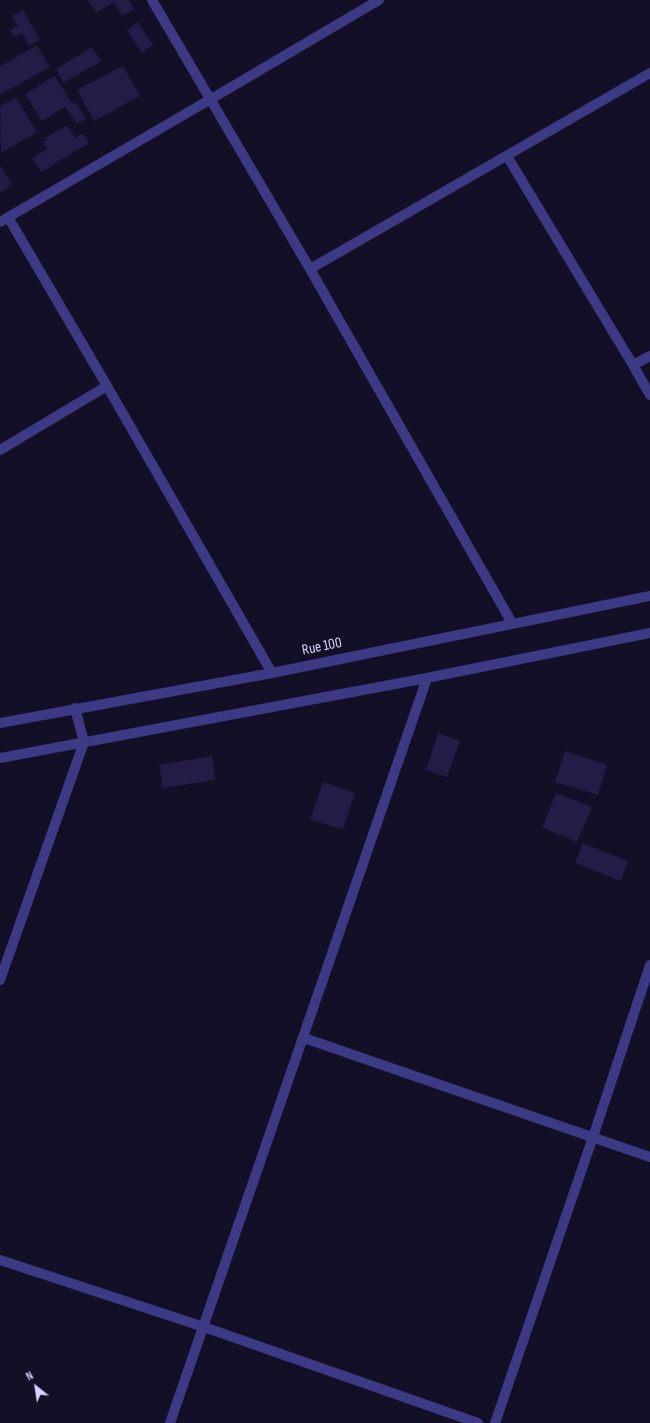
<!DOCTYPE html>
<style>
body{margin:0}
#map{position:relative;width:650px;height:1423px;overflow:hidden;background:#130f26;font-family:"Sofia Sans Condensed",sans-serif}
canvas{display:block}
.north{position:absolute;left:16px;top:1367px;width:40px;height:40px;-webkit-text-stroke:3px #130f26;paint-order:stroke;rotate:330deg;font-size:11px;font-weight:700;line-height:16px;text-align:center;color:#d9d4ff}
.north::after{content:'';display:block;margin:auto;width:14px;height:18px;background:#d9d4ff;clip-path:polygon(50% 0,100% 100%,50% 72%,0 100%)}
</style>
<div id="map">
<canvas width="650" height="1423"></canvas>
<div class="north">N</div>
</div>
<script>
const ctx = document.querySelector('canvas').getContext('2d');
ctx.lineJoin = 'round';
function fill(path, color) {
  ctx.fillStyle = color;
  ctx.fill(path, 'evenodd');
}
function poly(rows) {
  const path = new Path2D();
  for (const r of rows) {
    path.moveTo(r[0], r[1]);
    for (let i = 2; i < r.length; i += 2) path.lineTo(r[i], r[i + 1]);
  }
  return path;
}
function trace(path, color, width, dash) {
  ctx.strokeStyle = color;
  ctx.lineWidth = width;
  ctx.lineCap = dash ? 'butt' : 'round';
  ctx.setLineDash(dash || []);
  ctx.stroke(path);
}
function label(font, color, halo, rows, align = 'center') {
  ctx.font = font + ' "Sofia Sans Condensed",sans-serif';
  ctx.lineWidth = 4;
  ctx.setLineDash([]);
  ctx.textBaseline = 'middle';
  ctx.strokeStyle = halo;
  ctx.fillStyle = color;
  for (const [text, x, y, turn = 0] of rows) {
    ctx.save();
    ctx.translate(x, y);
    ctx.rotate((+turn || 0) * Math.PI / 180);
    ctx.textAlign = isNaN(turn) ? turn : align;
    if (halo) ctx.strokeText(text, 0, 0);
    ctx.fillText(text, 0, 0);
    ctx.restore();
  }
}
fill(poly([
 [88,0,129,0,134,9,122,16,114,2,96,13],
 [23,10,40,40,29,46,22,33,14,37,10,30,18,26,12,16],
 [138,22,153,45,142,53,127,30],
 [37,45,50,67,0,95,0,66],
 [92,47,101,61,64,83,56,69],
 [123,66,140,96,94,121,77,90],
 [55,76,72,103,75,102,86,118,77,124,65,107,42,121,25,94],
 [16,97,37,132,1,153,0,106],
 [67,125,75,138,83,133,89,143,41,172,32,158,47,149,43,142,47,140,45,138],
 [0,165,12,185,0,193],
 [438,733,460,741,447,777,426,770],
 [565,751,607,765,598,795,555,782],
 [212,756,215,780,163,788,159,765],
 [323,782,355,793,343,830,310,819],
 [556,793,592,807,577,842,542,828],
 [583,843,628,861,621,881,575,863]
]), '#241b47');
trace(poly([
 [152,0,310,269,512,623],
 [507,156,633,365,650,395],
 [8,217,107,386,272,673],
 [0,222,211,99,379,0],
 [310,269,650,73],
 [633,365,650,356],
 [0,450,107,386],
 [0,980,84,742,75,708],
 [304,1038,650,1157],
 [0,1260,204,1327,478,1423],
 [170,1423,427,678],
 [495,1423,593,1137,650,965]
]), '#3d3a85', 10);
trace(poly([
 [0,723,272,673,650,596],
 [0,758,427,678,650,633]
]), '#3d3a85', 10);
label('15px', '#d9d4ff', '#130f26', [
 ["Rue 100",322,647,-12]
]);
</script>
